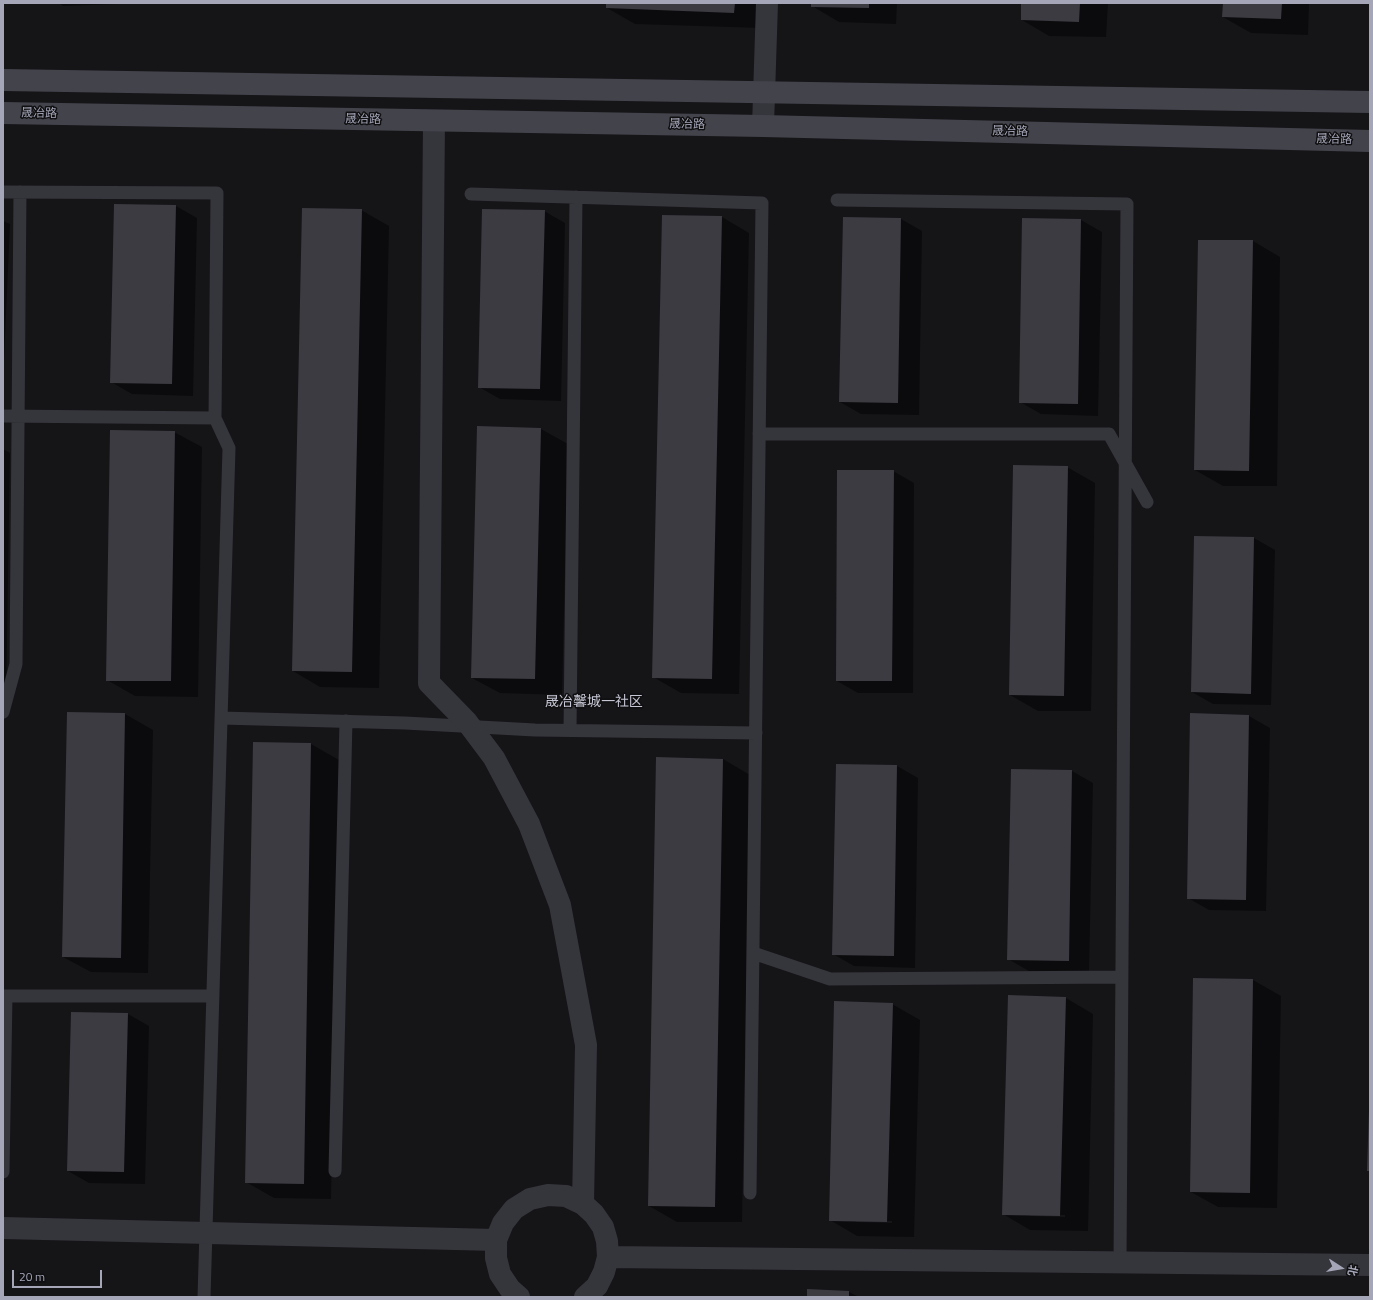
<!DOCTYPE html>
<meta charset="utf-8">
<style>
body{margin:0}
#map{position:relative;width:1373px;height:1300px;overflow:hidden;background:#151417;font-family:"Titillium Web","Noto Sans SC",sans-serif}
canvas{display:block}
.frame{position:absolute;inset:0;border:4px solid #a5a7b8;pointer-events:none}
.north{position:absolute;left:1321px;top:1248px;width:40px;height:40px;-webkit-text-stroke:3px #101012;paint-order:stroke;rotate:102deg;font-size:11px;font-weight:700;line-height:16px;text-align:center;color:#a5a7b8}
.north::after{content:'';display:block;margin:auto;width:14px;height:18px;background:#a5a7b8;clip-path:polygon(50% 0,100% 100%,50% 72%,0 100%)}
.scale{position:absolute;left:12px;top:1270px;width:90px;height:18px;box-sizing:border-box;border:2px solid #a5a7b8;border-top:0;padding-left:5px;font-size:12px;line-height:14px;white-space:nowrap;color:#a5a7b8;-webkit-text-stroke:3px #101012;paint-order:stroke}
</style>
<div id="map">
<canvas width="1373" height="1300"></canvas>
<div class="frame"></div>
<div class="north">北</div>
<div class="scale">20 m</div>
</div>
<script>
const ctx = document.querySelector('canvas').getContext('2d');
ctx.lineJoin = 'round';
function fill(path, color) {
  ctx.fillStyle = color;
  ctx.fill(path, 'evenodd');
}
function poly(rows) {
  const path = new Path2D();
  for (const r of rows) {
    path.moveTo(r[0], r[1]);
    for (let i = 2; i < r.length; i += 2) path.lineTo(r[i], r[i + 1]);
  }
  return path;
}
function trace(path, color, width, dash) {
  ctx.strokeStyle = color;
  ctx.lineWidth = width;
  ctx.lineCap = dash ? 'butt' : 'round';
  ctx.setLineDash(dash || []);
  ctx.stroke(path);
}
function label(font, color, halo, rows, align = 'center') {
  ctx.font = font + ' "Titillium Web","Noto Sans SC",sans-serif';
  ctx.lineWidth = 3;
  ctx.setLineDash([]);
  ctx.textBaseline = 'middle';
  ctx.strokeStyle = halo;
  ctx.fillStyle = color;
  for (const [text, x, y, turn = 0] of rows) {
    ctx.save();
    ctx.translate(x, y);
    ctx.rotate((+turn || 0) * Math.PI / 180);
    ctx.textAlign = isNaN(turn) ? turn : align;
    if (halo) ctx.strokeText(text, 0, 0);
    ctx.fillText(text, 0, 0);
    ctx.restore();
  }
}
fill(poly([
 [59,3,118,3,118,4,63,6],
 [607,3,762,3,762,28,635,24,607,8],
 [812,3,897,3,896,24,839,22,812,6],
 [1022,3,1108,3,1106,37,1049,36,1022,20],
 [1224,3,1309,3,1308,35,1251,33,1223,17],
 [176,206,197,218,193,396,132,394,111,382],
 [361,210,389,226,379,688,320,687,293,671],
 [544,211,565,223,561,401,500,399,479,387],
 [722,217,749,233,739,694,681,693,653,677],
 [901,219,922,231,919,415,861,414,840,402],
 [1023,219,1081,220,1102,232,1098,416,1041,414,1020,402],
 [3,221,10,224,3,382],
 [1253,241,1280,257,1277,486,1223,486,1195,470],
 [541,429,568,444,562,695,500,693,472,678],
 [174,432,202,447,198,697,135,696,107,680],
 [3,449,10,453,6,702,3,702],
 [1067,467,1095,483,1091,711,1038,711,1010,695],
 [893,471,914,483,913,693,858,693,837,681],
 [1254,538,1275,550,1271,705,1213,704,1192,692],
 [68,713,125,714,153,730,148,973,91,972,63,957],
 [1249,716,1270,728,1266,911,1209,910,1188,898],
 [254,743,311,744,339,760,331,1199,274,1198,246,1182],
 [723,759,750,775,742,1222,677,1222,649,1206],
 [837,765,897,766,918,778,915,968,854,966,833,954],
 [1012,770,1072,771,1093,783,1089,972,1029,971,1008,959],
 [1194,979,1253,980,1281,996,1277,1208,1218,1207,1191,1192],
 [1066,998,1093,1014,1088,1231,1030,1230,1003,1214],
 [1030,1214,1065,1215,1065,1217,1030,1216],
 [892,1004,920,1020,914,1237,857,1236,830,1220],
 [856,1220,892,1221,892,1223,856,1222],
 [128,1014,149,1026,145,1184,89,1183,68,1171],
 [808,1290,849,1292,859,1297,808,1297]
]), '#0007');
fill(poly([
 [606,3,735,3,734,13,606,8],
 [811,3,869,3,869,8,811,7],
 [1021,3,1080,3,1079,22,1021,20],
 [1223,3,1282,3,1281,19,1222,17],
 [114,204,176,205,172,384,110,383],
 [302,208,362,209,352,672,292,671],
 [482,209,545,210,540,389,478,388],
 [662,215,722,216,712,679,652,678],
 [843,217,901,218,898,403,839,402],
 [1022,218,1081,219,1078,404,1019,403],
 [1198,240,1253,240,1249,471,1194,470],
 [477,426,541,428,535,679,471,678],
 [110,430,175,431,171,681,106,681],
 [1013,465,1068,466,1064,696,1009,695],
 [837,470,894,470,892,681,836,681],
 [1194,536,1254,537,1251,694,1191,692],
 [67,712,125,713,121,958,62,957],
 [1190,713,1249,715,1246,900,1187,899],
 [253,742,311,743,304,1184,245,1183],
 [656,757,723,759,715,1207,648,1206],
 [836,764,897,765,894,956,832,955],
 [1011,769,1072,770,1069,961,1007,960],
 [1193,978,1253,979,1250,1193,1190,1192],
 [1008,995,1066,997,1060,1216,1002,1215],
 [834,1001,893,1003,887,1222,829,1221],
 [71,1012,128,1013,124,1172,67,1171],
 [1369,1110,1370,1110,1370,1171,1367,1171],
 [807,1289,849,1291,849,1297,807,1297]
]), '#3c3b42');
trace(poly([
 [3,192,217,193,215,418,229,448,204,1297],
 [471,194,762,203,750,1193],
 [837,200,1127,204,1120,1263],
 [3,416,215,418],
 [759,434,1109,434,1147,502],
 [3,712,16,664,20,192],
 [221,718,405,723,535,730,756,733],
 [570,730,576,197],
 [753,953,830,979,1122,977],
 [3,996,213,996],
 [335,1171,346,721],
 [3,1172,6,996]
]), '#35353c', 13);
trace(poly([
 [434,121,429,683,467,722,494,758,529,824,560,905,586,1045,583,1204],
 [763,126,767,3],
 [3,1228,496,1240],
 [608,1257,1370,1265],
 [519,1297,510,1289,500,1274,496,1258,496,1240,503,1223,514,1209,530,1199,548,1195,566,1196,583,1204,594,1214,603,1227,607,1241,608,1257,604,1272,597,1286,585,1297]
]), '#35353c', 22);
trace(poly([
 [3,80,1370,102],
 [3,113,763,126,1370,141]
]), '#43434c', 22);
label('12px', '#a5a7b8', '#101012', [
 ["晟冶路",39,114,1],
 ["晟冶路",363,120,1],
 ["晟冶路",687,125,1],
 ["晟冶路",1010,132,1],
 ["晟冶路",1334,140,1]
]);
label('14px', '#c6c7d4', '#101012', [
 ["晟冶馨城一社区",594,703]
]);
</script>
